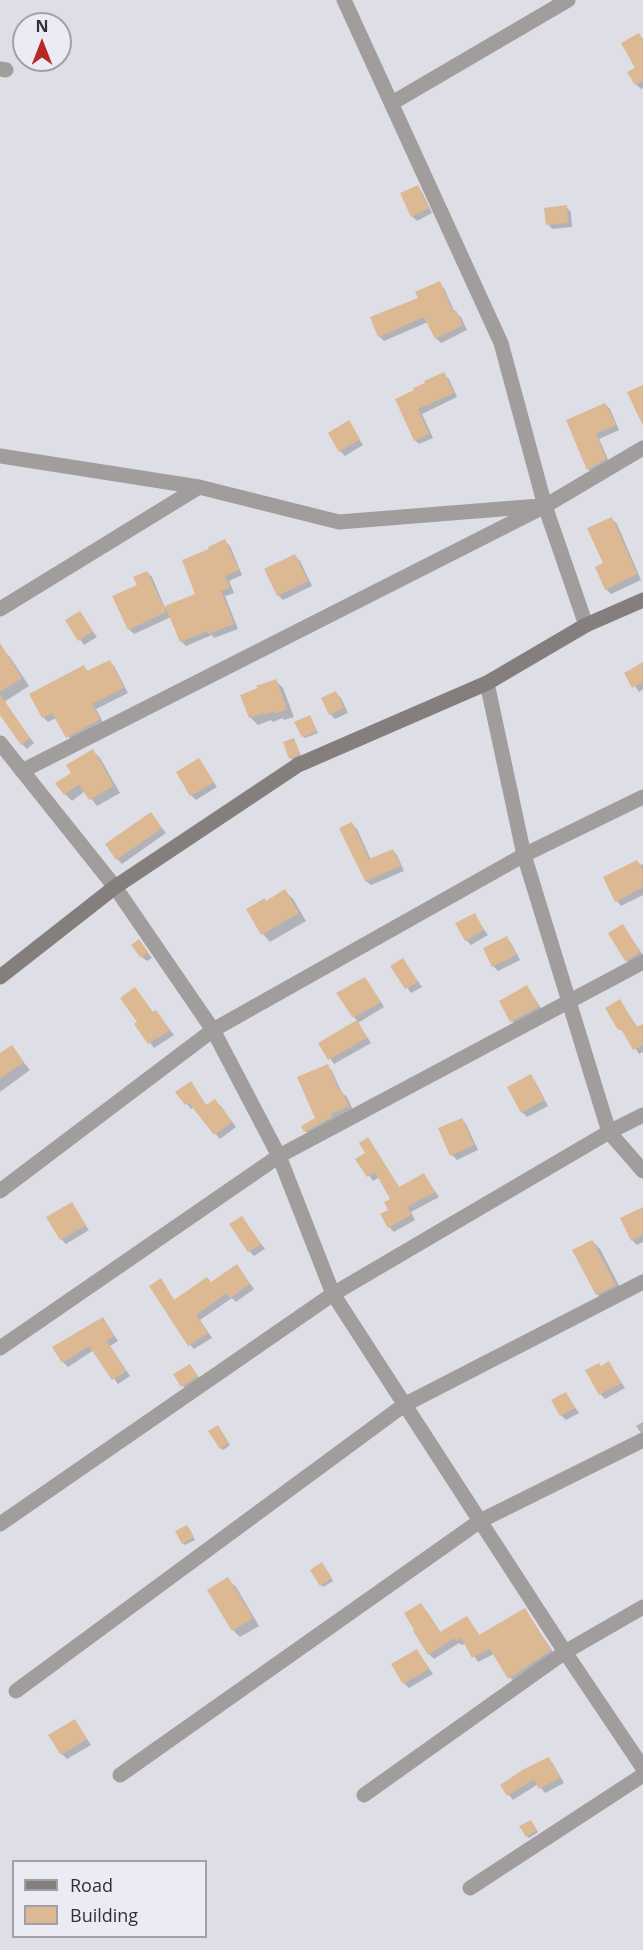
<!DOCTYPE html>
<style>
body{margin:0}
#map{position:relative;width:643px;height:1950px;overflow:hidden;background:#dedee6;font-family:"Open Sans",sans-serif}
canvas{display:block}
.legend{position:absolute;left:12px;top:1860px;width:195px;height:78px;box-sizing:border-box;background:#ebebf3;border:2px solid #a1a0a7;margin:0;padding:8px 10px;list-style:none;font-size:18px;color:#313034}
.legend li{display:flex;align-items:center;gap:12px;height:30px}
.legend b{width:30px;border:2px solid #a1a0a7}
.north{position:absolute;left:12px;top:12px;width:60px;height:60px;box-sizing:border-box;background:#ebebf3;border:2px solid #a1a0a7;border-radius:50%;rotate:0deg;font-size:16px;font-weight:700;line-height:24px;text-align:center;color:#313034}
.north::after{content:'';display:block;margin:auto;width:21px;height:27px;background:#b82826;clip-path:polygon(50% 0,100% 100%,50% 72%,0 100%)}
</style>
<div id="map">
<canvas width="643" height="1950"></canvas>
<ul class="legend">
<li><b style="height:8px;background:#847e7d"></b>Road</li>
<li><b style="height:16px;background:#dcb993"></b>Building</li>
</ul>
<div class="north">N</div>
</div>
<script>
const ctx = document.querySelector('canvas').getContext('2d');
ctx.lineJoin = 'round';
function fill(path, color) {
  ctx.fillStyle = color;
  ctx.fill(path, 'evenodd');
}
function poly(rows) {
  const path = new Path2D();
  for (const r of rows) {
    path.moveTo(r[0], r[1]);
    for (let i = 2; i < r.length; i += 2) path.lineTo(r[i], r[i + 1]);
  }
  return path;
}
function trace(path, color, width, dash) {
  ctx.strokeStyle = color;
  ctx.lineWidth = width;
  ctx.lineCap = dash ? 'butt' : 'round';
  ctx.setLineDash(dash || []);
  ctx.stroke(path);
}
fill(poly([
 [639,35,643,39,643,88,641,89,636,84],
 [418,187,422,192,432,213,417,221,412,216],
 [566,207,571,212,572,227,552,229,548,224],
 [439,283,444,288,455,313,461,317,467,330,441,343,436,338,428,322,384,341,379,336],
 [444,374,449,379,457,397,422,414,433,438,419,444,415,440,397,400],
 [605,404,610,409,619,430,599,439,610,464,593,474,588,469,568,421],
 [349,422,363,445,345,456,340,451],
 [612,519,617,524,641,580,611,594,606,589,605,564],
 [225,541,230,546,242,575,229,581,234,593,225,596,238,629,214,638,212,635,186,646,181,641,171,617,134,634,129,629,139,586,147,572,152,577,165,608,197,595,211,550],
 [295,556,300,561,312,586,283,600,278,595],
 [79,613,97,637,84,645,67,621],
 [3,650,10,657,29,686,4,702,0,697,0,651],
 [110,662,114,666,128,693,96,709,104,724,72,741,56,718,48,722,43,717,84,667,89,672],
 [643,664,643,689,639,692,626,674],
 [276,681,283,688,294,717,284,720,282,718,273,722,271,720,258,725,250,717],
 [336,693,341,698,348,713,335,719,330,714,323,699],
 [10,711,34,743,27,749,22,744],
 [310,717,318,733,305,738,303,736],
 [294,740,301,756,292,760,285,743],
 [93,751,100,758,120,793,97,806,85,791,72,801,65,794,73,774],
 [199,760,217,787,196,800,191,795],
 [151,814,166,833,122,864,117,859],
 [352,824,357,829,371,860,392,850,397,855,404,871,371,885,366,881,341,829],
 [637,861,641,865,643,864,643,895,621,906,617,901],
 [285,891,293,899,306,921,270,942,263,934,248,910,267,902],
 [474,915,488,935,471,945,466,940],
 [623,926,643,955,631,965,626,960],
 [507,938,511,943,520,960,498,971,493,966],
 [143,946,152,958,147,961,142,957],
 [403,960,422,987,411,993,392,966],
 [365,978,384,1007,358,1023,371,1043,334,1064,320,1044,358,1022,354,1017],
 [527,987,543,1011,516,1026,512,1021],
 [620,1001,638,1028,643,1026,643,1052,639,1054,626,1033,619,1029],
 [156,1012,174,1035,154,1048,136,1024],
 [11,1047,30,1070,0,1092,0,1055],
 [327,1066,332,1071,342,1093,347,1097,353,1110,310,1135,305,1131,317,1119],
 [530,1076,535,1081,548,1106,527,1117,522,1112],
 [191,1083,207,1106,220,1105,236,1127,220,1139,194,1107,191,1109,178,1092],
 [461,1119,466,1124,478,1150,457,1160,452,1155],
 [368,1139,400,1188,424,1175,439,1197,411,1212,415,1220,394,1232,389,1227,392,1199,380,1177,373,1181,357,1159,367,1154],
 [71,1204,89,1230,66,1244,61,1239],
 [643,1208,643,1242,637,1245,632,1240],
 [242,1218,265,1249,254,1256,249,1251],
 [592,1241,600,1249,623,1293,605,1302,597,1294],
 [241,1271,254,1289,236,1302,232,1298,200,1320,212,1338,194,1349,190,1345,160,1280,175,1301],
 [103,1318,118,1341,110,1346,130,1376,118,1384,94,1350,68,1367,63,1362],
 [609,1363,625,1388,605,1399,600,1394,601,1367],
 [190,1366,202,1381,187,1391,183,1386],
 [566,1394,579,1413,566,1420,561,1415],
 [643,1422,643,1436,636,1426],
 [220,1429,230,1445,223,1450,221,1448],
 [189,1528,195,1540,185,1545,183,1543],
 [324,1566,333,1581,323,1587,321,1585],
 [228,1579,236,1587,259,1626,240,1637,233,1630],
 [426,1610,441,1633,467,1618,480,1636,525,1610,555,1655,514,1683,494,1654,478,1662,466,1643,462,1645,459,1643,434,1659,429,1654],
 [417,1651,433,1674,409,1688,404,1683],
 [75,1721,91,1745,67,1759,62,1754],
 [549,1759,553,1764,564,1783,545,1793,538,1784,513,1800,502,1786],
 [532,1824,538,1832,529,1838,527,1836]
]), '#0003');
fill(poly([
 [639,33,643,40,643,83,642,81,635,85,627,72,635,68,621,43],
 [418,185,429,208,411,217,400,193],
 [567,205,568,223,546,225,544,208],
 [440,281,453,312,456,310,463,325,435,339,424,317,378,337,370,317,418,298,415,292],
 [444,372,454,393,418,409,429,434,414,441,395,399,414,390,413,388,425,383,424,381],
 [643,385,643,426,627,392],
 [605,403,616,425,596,434,606,459,587,470,566,420],
 [349,420,360,439,339,452,328,433],
 [612,517,637,574,605,590,595,567,603,563,587,528],
 [225,539,239,570,225,576,230,588,221,591,234,624,208,634,207,631,180,642,165,606,195,594,182,560,209,549,208,547],
 [295,554,308,581,277,596,264,569],
 [147,571,166,612,128,630,112,596,137,585,133,577],
 [80,611,93,631,78,641,65,620],
 [0,643,22,678,0,692],
 [110,660,124,688,92,704,100,719,66,738,52,713,42,718,29,694,84,665,87,671],
 [643,662,643,682,632,688,624,673],
 [276,679,287,709,275,714,274,711,264,715,263,713,249,718,240,695,258,688,256,686],
 [336,691,344,708,329,715,321,698],
 [0,694,30,738,21,745,0,715],
 [310,715,317,731,302,737,294,722],
 [294,738,300,754,289,759,283,742],
 [93,749,114,786,89,800,79,784,64,795,55,783,71,773,66,765],
 [199,758,214,782,190,796,176,772],
 [151,812,162,828,116,860,105,844],
 [352,822,369,859,393,849,401,866,365,881,339,828],
 [637,860,643,870,643,887,615,902,603,877],
 [285,889,299,913,261,935,246,909,265,898,266,901],
 [475,913,484,930,465,941,455,923],
 [623,924,640,952,625,961,608,933],
 [507,936,516,955,492,967,483,948],
 [139,939,148,952,141,958,131,945],
 [403,958,418,982,405,989,390,966],
 [365,977,381,1002,353,1018,336,993],
 [527,985,539,1006,510,1022,499,1001],
 [135,987,153,1012,156,1010,170,1030,148,1044,134,1024,137,1022,120,998],
 [620,999,636,1027,643,1024,643,1045,633,1050,621,1029,618,1030,605,1008],
 [357,1020,367,1038,328,1060,318,1043],
 [12,1045,24,1062,0,1079,0,1053],
 [328,1064,340,1092,342,1091,349,1106,331,1114,332,1117,304,1132,301,1126,315,1118,297,1077],
 [531,1074,544,1100,521,1113,507,1087],
 [191,1081,206,1105,215,1099,232,1122,214,1135,189,1103,185,1105,175,1092],
 [462,1118,474,1145,450,1156,438,1128],
 [368,1137,399,1187,424,1173,435,1192,407,1207,411,1215,388,1228,380,1214,388,1210,384,1202,390,1199,375,1172,367,1177,355,1159,365,1153,359,1143],
 [72,1202,86,1225,60,1240,46,1217],
 [643,1207,643,1235,631,1241,620,1218],
 [242,1216,261,1244,248,1252,229,1224],
 [592,1240,616,1285,596,1295,572,1250],
 [237,1264,250,1284,230,1298,227,1293,196,1315,208,1333,188,1346,149,1286,161,1278,174,1300,207,1277,211,1282],
 [103,1317,114,1336,107,1341,126,1371,112,1380,89,1346,62,1363,52,1347],
 [609,1361,621,1383,599,1395,585,1370,599,1363,601,1366],
 [190,1364,198,1376,181,1387,173,1374],
 [566,1392,575,1408,560,1416,551,1400],
 [218,1425,229,1443,220,1449,208,1431],
 [187,1525,194,1537,182,1544,175,1531],
 [322,1562,332,1578,320,1586,310,1570],
 [228,1577,253,1618,232,1631,207,1590],
 [421,1603,440,1632,467,1616,479,1635,525,1608,551,1650,508,1679,490,1649,472,1658,461,1638,456,1641,454,1638,428,1655,413,1631,414,1630,404,1613],
 [417,1649,429,1669,403,1684,391,1664],
 [75,1719,87,1739,61,1755,48,1735],
 [549,1757,560,1778,539,1789,534,1779,507,1796,500,1785,524,1769],
 [531,1820,537,1830,526,1837,519,1826]
]), '#dcb993');
trace(poly([
 [344,0,501,343,545,506,586,625],
 [0,69,6,70],
 [392,103,568,0],
 [0,456,199,487,339,522,539,506],
 [0,609,199,487],
 [487,683,524,855,609,1132,643,1171],
 [0,743,115,887,213,1030,279,1156,333,1294,565,1652,643,1768],
 [22,771,545,506,643,448],
 [0,1191,213,1030,524,855,643,797],
 [0,1348,279,1156,643,962],
 [0,1524,333,1294,609,1132,643,1115],
 [16,1691,404,1405,643,1282],
 [120,1775,480,1521,643,1440],
 [364,1795,565,1652,643,1607],
 [470,1888,643,1775]
]), '#a29d9d', 15);
trace(poly([
 [0,977,115,887,298,765,487,683,586,625,643,600]
]), '#847e7d', 15);
</script>
